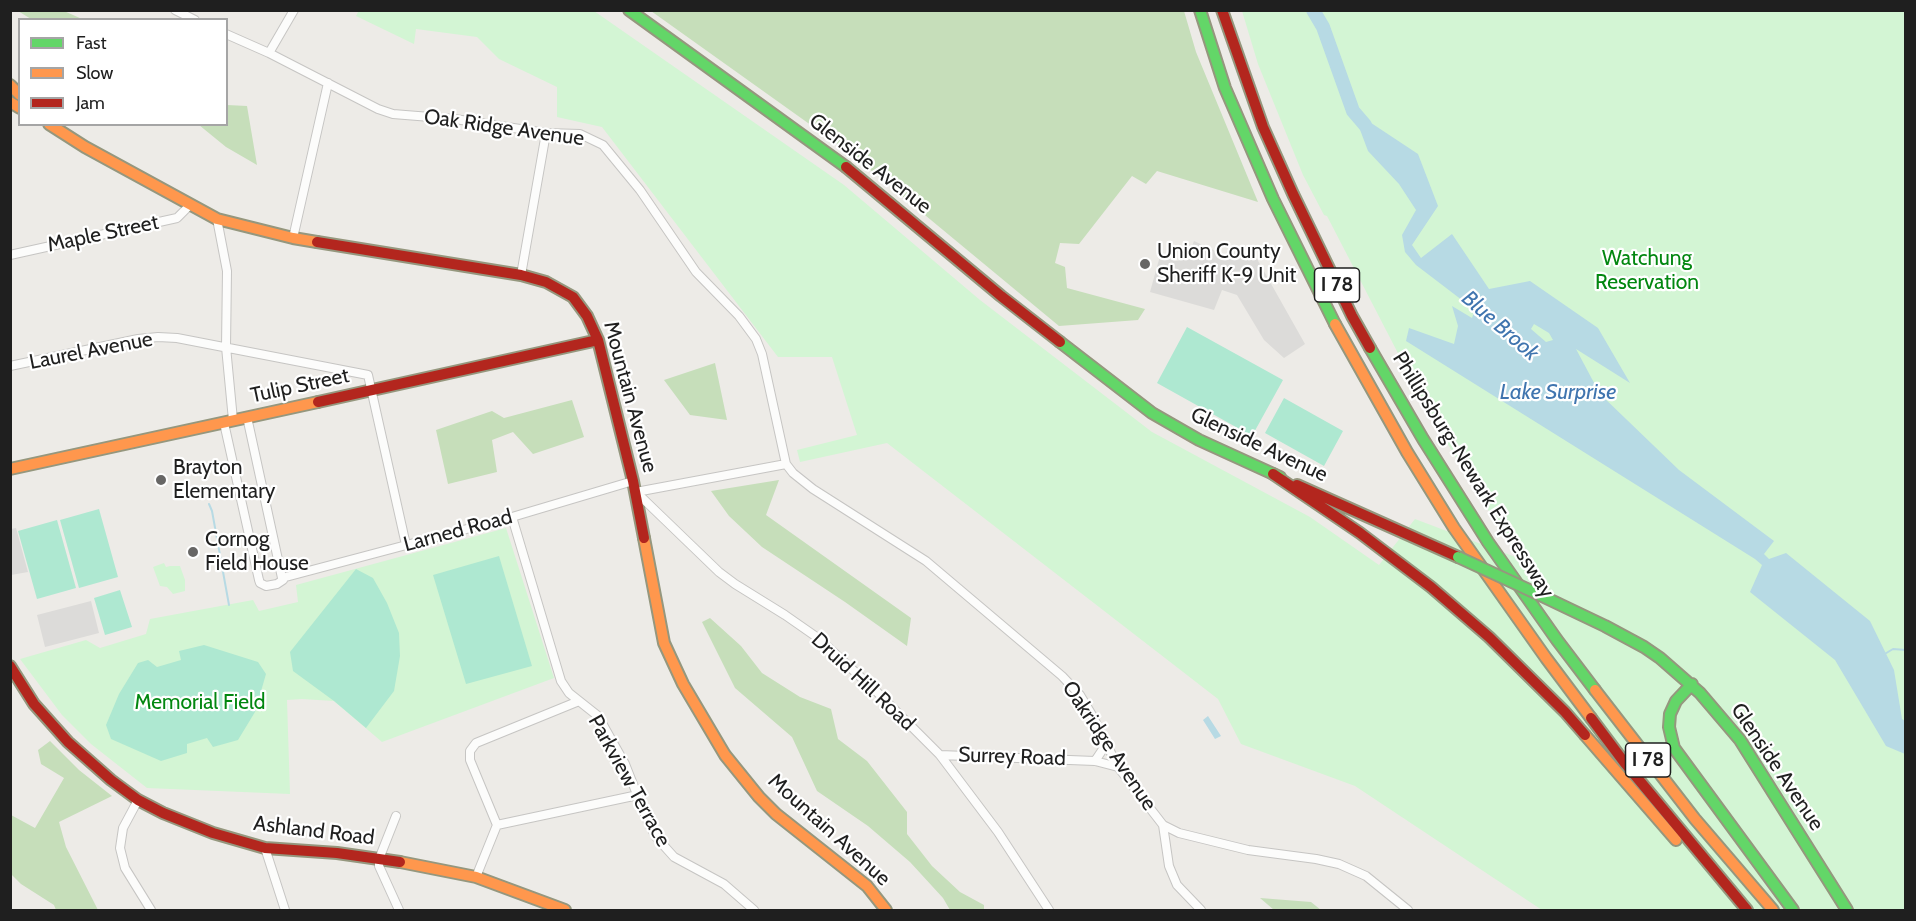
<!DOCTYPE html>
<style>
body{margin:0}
#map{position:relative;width:1916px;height:921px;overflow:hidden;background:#edebe7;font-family:Cabin,sans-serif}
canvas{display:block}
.frame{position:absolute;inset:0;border:12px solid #1f1f1f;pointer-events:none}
.legend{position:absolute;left:18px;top:18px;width:210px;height:108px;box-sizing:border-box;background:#fff;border:2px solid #a5a5a5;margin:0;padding:8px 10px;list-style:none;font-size:18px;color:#1f1f1f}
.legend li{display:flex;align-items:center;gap:12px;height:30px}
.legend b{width:30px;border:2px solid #a5a5a5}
</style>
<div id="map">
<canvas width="1916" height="921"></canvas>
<div class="frame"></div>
<ul class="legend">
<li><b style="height:8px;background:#63d668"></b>Fast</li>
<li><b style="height:8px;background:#ff974d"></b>Slow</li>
<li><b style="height:8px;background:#b3261e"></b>Jam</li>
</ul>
</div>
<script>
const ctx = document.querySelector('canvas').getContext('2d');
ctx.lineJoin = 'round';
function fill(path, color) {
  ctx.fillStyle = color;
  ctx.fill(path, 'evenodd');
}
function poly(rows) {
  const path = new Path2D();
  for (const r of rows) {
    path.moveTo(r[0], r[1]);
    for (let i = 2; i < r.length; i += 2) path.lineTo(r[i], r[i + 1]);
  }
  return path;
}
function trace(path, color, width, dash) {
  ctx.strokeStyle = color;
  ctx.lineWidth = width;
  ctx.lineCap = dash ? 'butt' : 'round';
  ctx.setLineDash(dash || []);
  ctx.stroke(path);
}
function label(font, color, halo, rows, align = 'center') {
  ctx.font = font + ' Cabin,sans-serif';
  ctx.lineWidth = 4.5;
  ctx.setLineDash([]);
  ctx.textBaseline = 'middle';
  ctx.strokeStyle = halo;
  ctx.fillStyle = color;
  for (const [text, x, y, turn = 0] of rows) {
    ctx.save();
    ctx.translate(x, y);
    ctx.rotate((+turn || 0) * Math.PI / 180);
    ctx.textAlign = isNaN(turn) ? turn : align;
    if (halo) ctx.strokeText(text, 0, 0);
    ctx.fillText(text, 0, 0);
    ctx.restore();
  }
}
fill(poly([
 [18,11,64,11,82,19,31,19],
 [651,11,1184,11,1196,52,1258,202,1157,171,1146,184,1132,176,1079,244,1060,243,1055,263,1065,267,1067,288,1145,309,1138,320,1059,326,850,153],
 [227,105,247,106,257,165,226,147,199,125,226,124],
 [715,363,727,420,690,415,664,380],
 [572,400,584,437,533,454,513,432,492,440,497,472,448,484,436,430,492,411,504,418],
 [779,480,766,515,911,618,907,646,845,602,762,547,729,516,711,491],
 [710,618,741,646,762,673,800,697,831,709,838,739,867,761,907,812,907,834,932,866,960,892,984,905,984,910,950,910,943,898,910,862,868,826,817,791,792,737,735,688,702,622],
 [50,741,79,770,112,796,59,822,66,847,98,910,56,910,54,905,21,884,11,874,11,815,35,828,64,778,41,764,38,750],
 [1260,898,1311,902,1321,910,1274,910]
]), '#c6deba');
fill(poly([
 [359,10,594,11,844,185,980,300,1152,432,1310,517,1379,565,1415,519,1518,558,1431,417,1327,216,1324,215,1303,175,1258,64,1242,11,1905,11,1905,910,1542,910,1355,786,1241,744,1218,699,887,443,800,462,797,450,857,435,832,357,778,357,602,127,557,117,557,87,499,59,477,37,416,29,414,44,356,16],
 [506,528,554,678,382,742,334,701,302,699,287,700,290,794,147,788,91,744,62,715,20,659,86,640,100,648,146,634,150,619,253,600,259,611,298,602,296,585],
 [164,563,166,567,170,566,180,566,185,580,185,591,173,594,167,587,160,586,153,567]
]), '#d3f5d4');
fill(poly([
 [1187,327,1283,380,1252,436,1157,383],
 [1284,398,1343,431,1324,466,1265,433],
 [99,509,118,577,79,588,60,520],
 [57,520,76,588,37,599,18,531],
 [499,556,532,666,466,684,433,575],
 [356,569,373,578,387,603,399,633,400,656,394,691,366,728,334,701,293,671,290,652],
 [120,590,132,627,105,635,94,598],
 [204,645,258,662,266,674,255,712,238,740,213,747,207,738,187,744,187,753,161,761,111,739,106,725,119,694,138,663,148,660,157,667,181,660,179,651]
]), '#aee8d1');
fill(poly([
 [1194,241,1233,259,1252,250,1305,344,1284,358,1264,340,1237,295,1222,290,1214,310,1150,292,1160,256,1176,261,1182,260,1190,251],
 [16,528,28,572,11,575,11,529],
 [91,601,99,633,45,647,37,615]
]), '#dcdbd9');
fill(poly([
 [1353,111,1418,154,1438,206,1412,245,1421,258,1452,234,1489,289,1530,281,1598,328,1630,383,1576,349,1600,394,1679,470,1774,541,1764,554,1769,559,1786,553,1870,621,1894,670,1902,719,1905,721,1905,754,1886,746,1835,660,1750,592,1762,565,1755,559,1406,341,1409,328,1454,344,1458,326,1452,306,1472,318,1475,310,1416,265,1405,252,1402,235,1416,210,1399,184,1368,151],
 [1534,324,1549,333,1553,340,1546,342,1531,329],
 [1208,716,1221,736,1215,739,1203,720]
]), '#b7dae4');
trace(poly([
 [209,504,212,511,229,605],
 [1883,655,1893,649,1906,650]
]), '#b7dae4', 2);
trace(poly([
 [1313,10,1323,27,1353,111,1365,125]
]), '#b7dae4', 14);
const street = poly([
 [175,10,195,20],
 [226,34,269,53,378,109,393,114,455,119,546,133,580,134,603,145,640,190,696,272,739,316,756,339,762,354,786,464,793,473,813,489,926,561,1062,676,1080,695,1092,715,1118,767,1163,825,1179,833,1248,850,1316,859,1339,864,1366,876,1408,910],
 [269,53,294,10],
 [217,219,227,271,226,347,233,420],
 [293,238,328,83],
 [10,255,177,218,190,205],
 [521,275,546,133],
 [10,366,138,339,158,337,177,338,368,375,406,545],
 [224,423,259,580,260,583,266,586,277,584,283,580,282,578,247,417],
 [636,492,719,572,735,584,785,615,818,638,878,693,940,755,998,832,1049,910],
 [636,492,786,464],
 [512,517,561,681,569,693,598,716,625,764,648,822,656,837,674,857,724,884,754,910],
 [282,578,512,517,633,481],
 [940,755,1095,761,1118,767],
 [1095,761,1107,743],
 [138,800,123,828,120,848,125,868,151,910],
 [396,816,379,859,379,866,399,910],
 [497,825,470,760,470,751,476,743,579,701],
 [497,825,638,795],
 [1163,825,1169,866,1177,885,1201,910],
 [265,848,285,910],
 [476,877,497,825]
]);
const fast = poly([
 [629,10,846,167],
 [1200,10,1225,88,1273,199,1335,324],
 [1060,342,1152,413,1199,440,1280,477],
 [1370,348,1423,439,1488,542,1557,640,1595,690],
 [1540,595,1605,626,1644,647,1660,658,1700,693,1740,740,1847,910],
 [1692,684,1676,701,1670,714,1669,727,1674,748,1793,910]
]);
const slow = poly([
 [10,85,20,95],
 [10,102,20,108],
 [49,124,85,147,217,219,293,238,317,242],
 [1335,324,1407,452,1454,528,1546,658,1591,718],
 [10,469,318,402],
 [644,538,664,643,683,684,725,755,759,797,776,814,867,886,886,910],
 [1595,690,1695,819,1773,910],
 [1585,735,1676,840],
 [400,862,476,877,565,910]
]);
const jam = poly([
 [1222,10,1263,127,1293,194,1352,316,1370,348],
 [846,167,1001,296,1060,342],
 [317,242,521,275,546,282,573,297,587,316,598,340,633,481,644,538],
 [318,402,598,340],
 [1273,474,1360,533,1431,587,1489,637,1565,712,1585,735],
 [1297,485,1458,557],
 [10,666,34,704,68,742,111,780,138,800,163,813,213,833,265,848,337,853,400,862],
 [1591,718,1624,762,1747,910]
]);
trace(street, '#c6c5c3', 10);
trace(fast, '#95977e', 14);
trace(slow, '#95977e', 14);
trace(jam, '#95977e', 14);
trace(street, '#fcfcfb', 8);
trace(fast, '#63d668', 10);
trace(slow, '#ff974d', 10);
trace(jam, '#b3261e', 10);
const fastBridge = poly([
 [1458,557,1540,595]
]);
trace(fastBridge, '#95977e', 14, []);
trace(fastBridge, '#63d668', 10);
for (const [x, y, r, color] of [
 [1145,264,6,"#676665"],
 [161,480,6,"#676665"],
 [193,552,6,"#676665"]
]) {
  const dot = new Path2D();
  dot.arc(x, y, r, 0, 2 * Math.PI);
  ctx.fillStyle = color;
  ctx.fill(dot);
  trace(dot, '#fff', 2);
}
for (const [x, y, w] of [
 [1337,285,45],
 [1648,760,45]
]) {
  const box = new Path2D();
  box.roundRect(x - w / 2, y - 17, w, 34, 4.5);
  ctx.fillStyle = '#fff';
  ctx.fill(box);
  trace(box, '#1f1f1f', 1.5);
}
label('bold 20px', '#1f1f1f', null, [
 ["I 78",1337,285],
 ["I 78",1648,760]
]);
label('21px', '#1f1f1f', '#fff', [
 ["Oak Ridge Avenue",504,128,8],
 ["Glenside Avenue",870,164,38],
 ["Maple Street",103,234,-12],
 ["Laurel Avenue",91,351,-11],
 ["Tulip Street",300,386,-12],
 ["Mountain Avenue",630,397,75],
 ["Glenside Avenue",1259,445,25],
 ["Phillipsburg-Newark Expressway",1473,475,58],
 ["Larned Road",458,531,-15],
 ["Druid Hill Road",863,682,43],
 ["Oakridge Avenue",1109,746,56],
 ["Surrey Road",1012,757,2],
 ["Glenside Avenue",1777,767,56],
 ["Parkview Terrace",629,781,61],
 ["Mountain Avenue",829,830,42],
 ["Ashland Road",314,831,7]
]);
label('21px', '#1f1f1f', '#fff', [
 ["Union County",1157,252],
 ["Sheriff K-9 Unit",1157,276],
 ["Brayton",173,468],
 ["Elementary",173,492],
 ["Cornog",205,540],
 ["Field House",205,564]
], 'left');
label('21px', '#028710', '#fff', [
 ["Watchung",1647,259],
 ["Reservation",1647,283],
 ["Memorial Field",200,703]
]);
label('italic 22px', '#4075af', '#fff', [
 ["Blue Brook",1500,326,41],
 ["Lake Surprise",1558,393]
]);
</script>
